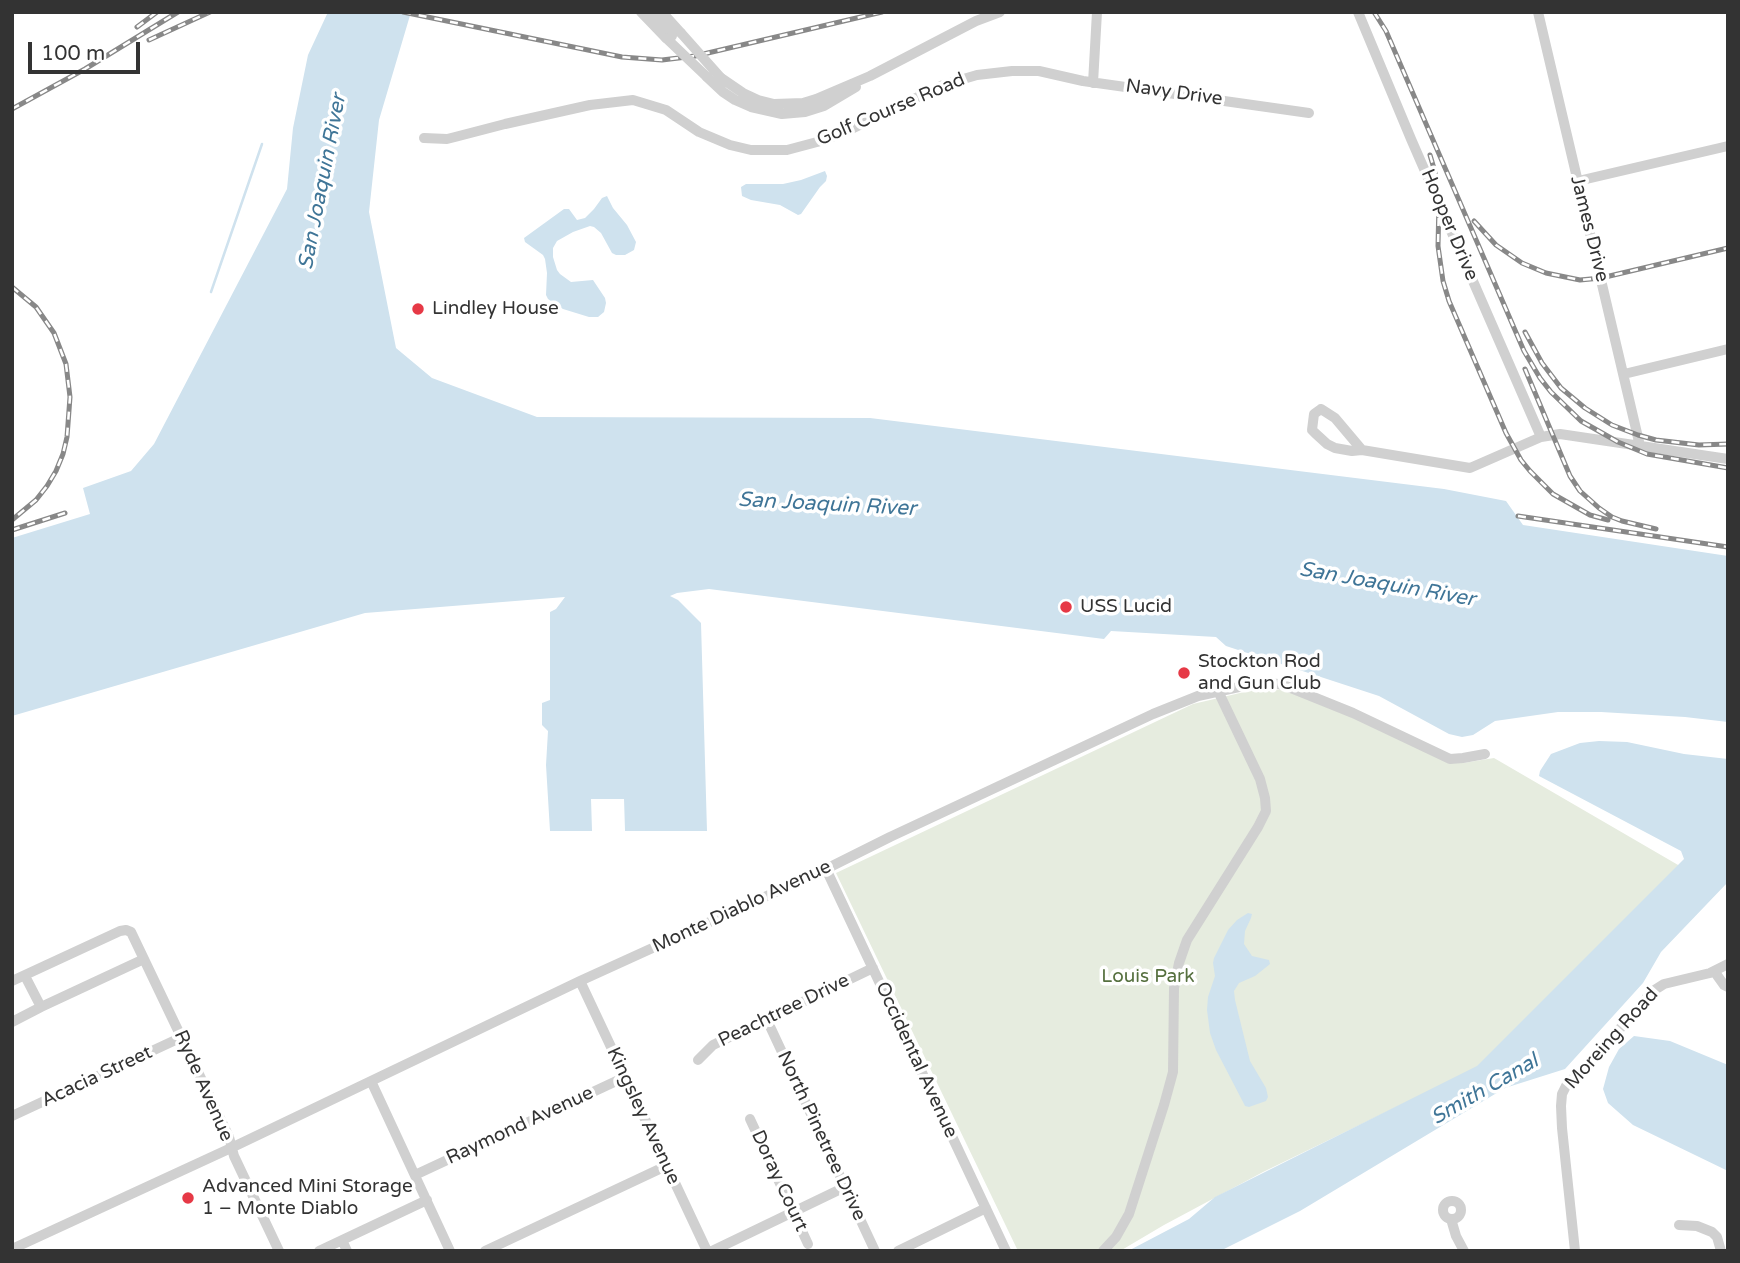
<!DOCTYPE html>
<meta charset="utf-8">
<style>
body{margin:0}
#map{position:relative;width:1740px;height:1263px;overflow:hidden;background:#fff;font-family:"Varela Round",sans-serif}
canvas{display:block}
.frame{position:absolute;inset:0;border:14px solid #333;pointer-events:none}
.scale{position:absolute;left:28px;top:42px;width:112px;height:32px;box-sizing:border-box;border:4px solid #333;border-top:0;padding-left:9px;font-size:21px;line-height:24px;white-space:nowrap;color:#333;-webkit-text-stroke:5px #fff;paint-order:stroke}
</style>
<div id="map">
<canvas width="1740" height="1263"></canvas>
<div class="frame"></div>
<div class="scale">100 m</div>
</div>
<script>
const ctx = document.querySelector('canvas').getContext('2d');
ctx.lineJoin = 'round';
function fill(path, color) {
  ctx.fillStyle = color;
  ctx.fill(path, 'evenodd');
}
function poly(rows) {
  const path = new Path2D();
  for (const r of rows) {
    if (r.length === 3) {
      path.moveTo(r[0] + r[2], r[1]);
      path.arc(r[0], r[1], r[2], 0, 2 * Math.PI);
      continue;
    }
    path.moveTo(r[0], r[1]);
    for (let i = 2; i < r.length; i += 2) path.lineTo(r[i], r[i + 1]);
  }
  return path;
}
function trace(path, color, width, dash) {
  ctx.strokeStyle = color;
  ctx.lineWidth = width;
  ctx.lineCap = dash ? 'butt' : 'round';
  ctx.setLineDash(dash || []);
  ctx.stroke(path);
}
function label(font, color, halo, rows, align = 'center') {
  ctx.font = font + ' "Varela Round",sans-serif';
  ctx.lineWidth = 7;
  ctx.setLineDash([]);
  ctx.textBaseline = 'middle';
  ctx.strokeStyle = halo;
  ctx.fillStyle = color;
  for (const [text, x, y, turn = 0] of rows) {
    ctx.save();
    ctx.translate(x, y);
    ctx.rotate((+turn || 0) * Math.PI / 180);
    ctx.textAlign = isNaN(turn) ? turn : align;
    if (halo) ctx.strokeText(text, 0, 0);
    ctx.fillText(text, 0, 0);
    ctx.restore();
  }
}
fill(poly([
 [1257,689,1295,690,1463,763,1494,758,1685,869,1483,1065,1263,1172,1164,1225,1120,1251,1018,1251,836,873,1193,704]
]), '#e6ecdf');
fill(poly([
 [328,12,411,12,379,120,369,212,396,348,432,378,537,417,870,418,1444,489,1506,501,1523,525,1728,556,1728,722,1685,717,1601,712,1558,712,1495,721,1473,735,1462,737,1449,734,1379,696,1226,646,1216,637,1111,631,1104,639,709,589,677,593,670,596,678,600,701,623,707,831,550,831,546,765,548,731,542,725,542,703,550,700,550,612,556,609,565,597,365,613,12,716,12,538,90,514,83,488,131,471,154,444,287,189,293,128,308,55],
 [825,171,827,176,826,181,820,187,801,214,798,215,780,205,751,200,742,196,741,187,746,184,783,184,801,180],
 [607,196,613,208,627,225,636,242,634,250,625,255,616,255,612,253,601,233,594,227,590,226,573,232,557,241,553,248,553,257,557,270,560,274,571,282,593,280,605,298,606,303,604,312,598,317,589,317,563,309,548,299,546,295,547,273,545,259,543,255,525,242,524,238,564,209,569,209,577,220,585,218,594,209,602,198],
 [1599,741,1627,742,1684,754,1728,759,1728,882,1661,952,1643,983,1565,1069,1505,1088,1300,1211,1220,1251,1128,1251,1189,1219,1215,1197,1477,1066,1684,859,1681,851,1539,776,1540,771,1551,754,1580,743],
 [1248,913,1252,914,1251,918,1245,931,1244,944,1252,956,1269,960,1270,964,1255,976,1239,983,1234,991,1235,1000,1250,1061,1266,1088,1268,1097,1266,1101,1249,1107,1245,1106,1243,1102,1216,1050,1210,1033,1207,1010,1208,997,1215,976,1213,963,1214,958,1228,930,1237,920],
 [1634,1036,1670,1041,1728,1065,1728,1171,1633,1125,1608,1103,1603,1089,1609,1067,1619,1049]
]), '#cfe2ee');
fill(poly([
 [591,799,624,799,625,831,592,831]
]), '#fff');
trace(poly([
 [211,292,262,144]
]), '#cfe2ee', 2.5);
trace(poly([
 [641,12,666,38],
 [653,12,672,36],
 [662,12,681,33],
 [1358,12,1411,139,1541,437],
 [1538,12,1640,446],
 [707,77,723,92,735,100,751,107,782,114,805,112,824,106,856,87],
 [721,78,743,93,758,100,774,104,803,103,816,99,870,76,976,21,1000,12],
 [1093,83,1097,12],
 [424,138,447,139,455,137,505,124,590,105,633,100,666,110,699,132,730,145,751,150,787,150,817,142,843,133,943,85,977,75,1012,71,1039,71,1083,81,1309,113],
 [1578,181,1728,146],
 [1624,374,1728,349],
 [1321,409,1335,418,1362,450,1352,451,1335,448,1327,444,1315,433,1312,430,1314,414,1321,409],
 [1362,450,1470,468,1541,437,1560,434,1728,459],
 [826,869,1006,1251],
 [1714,971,1724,985,1728,987],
 [25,976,41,1007,144,959],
 [12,981,120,931,126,930,131,932,229,1137,234,1156,279,1251],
 [580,981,707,1251],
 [767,1020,875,1251],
 [12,1022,41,1007],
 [698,1060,713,1045,873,968],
 [371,1081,450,1251],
 [12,1116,182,1037],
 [750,1119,808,1244],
 [415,1175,625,1077],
 [1452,1210,9],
 [1451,1219,1456,1236,1464,1251],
 [1679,1225,1697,1226,1712,1232,1717,1237,1721,1251],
 [342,1240,347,1251],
 [12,1249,231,1148,580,981,826,869,890,837,1153,714,1198,696,1248,685,1268,683,1278,684,1286,686,1353,713,1450,759,1463,758,1485,754],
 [319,1251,427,1200],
 [485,1251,666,1166],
 [712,1251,845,1187],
 [898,1251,986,1208],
 [1103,1251,1116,1237,1129,1214,1164,1105,1173,1072,1174,988,1179,963,1187,940,1258,827,1266,811,1265,798,1260,779,1218,691],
 [1575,1251,1562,1128,1561,1106,1562,1094,1566,1086,1629,1019,1638,1013,1647,997,1653,991,1664,984,1710,973,1728,964]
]), '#d0d0d0', 10);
const rail = poly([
 [403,12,622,57,662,60,695,56,882,12],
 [1374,12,1386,31,1524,351,1540,378,1551,392,1581,421,1618,442,1647,454,1728,468],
 [137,27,157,12],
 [149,40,210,12],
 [12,109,85,69,178,12],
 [1430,155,1435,172,1439,201,1438,246,1443,281,1449,301,1506,433,1521,460,1530,471,1553,494,1590,515,1608,520],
 [1474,221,1496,245,1522,263,1546,273,1580,280,1601,278,1728,248],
 [12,287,36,307,54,333,66,364,70,397,67,437,63,454,56,471,47,486,36,500,12,520],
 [1525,332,1542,363,1561,388,1585,408,1612,425,1638,435,1656,440,1699,445,1728,444],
 [1525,369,1570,476,1580,491,1599,508,1612,517,1622,521,1656,529],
 [1518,516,1728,547],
 [12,530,65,513]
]);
trace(rail, '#888', 5);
trace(rail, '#fff', 2.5, [8]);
trace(poly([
 [681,33,721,78],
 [666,38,707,77]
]), '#d0d0d0', 10);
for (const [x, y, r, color] of [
 [418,309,7,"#e63946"],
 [1066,607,7,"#e63946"],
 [1184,673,7,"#e63946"],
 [188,1198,7,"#e63946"]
]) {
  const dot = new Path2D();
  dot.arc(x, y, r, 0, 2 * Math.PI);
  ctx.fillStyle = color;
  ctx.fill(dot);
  trace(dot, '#fff', 2.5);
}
label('19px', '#333', '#fff', [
 ["Navy Drive",1174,93,8],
 ["Golf Course Road",891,110,-23],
 ["Hooper Drive",1449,225,67],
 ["James Drive",1589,229,76],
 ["Monte Diablo Avenue",742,907,-25],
 ["Peachtree Drive",784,1011,-26],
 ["Moreing Road",1612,1039,-48],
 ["Occidental Avenue",916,1060,65],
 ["Acacia Street",97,1077,-25],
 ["Ryde Avenue",203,1086,66],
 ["Kingsley Avenue",643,1116,65],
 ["Raymond Avenue",520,1126,-25],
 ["North Pinetree Drive",821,1136,65],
 ["Doray Court",779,1181,65]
]);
label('19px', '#333', '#fff', [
 ["Lindley House",432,309],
 ["USS Lucid",1080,607],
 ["Stockton Rod",1198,662],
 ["and Gun Club",1198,684],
 ["Advanced Mini Storage",202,1187],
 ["1 – Monte Diablo",202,1209]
], 'left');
label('19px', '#56703f', '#fff', [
 ["Louis Park",1148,977]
]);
label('italic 21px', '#3f7597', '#fff', [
 ["San Joaquin River",323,182,-79],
 ["San Joaquin River",827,505,3],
 ["San Joaquin River",1387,585,10],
 ["Smith Canal",1485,1090,-30]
]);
</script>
